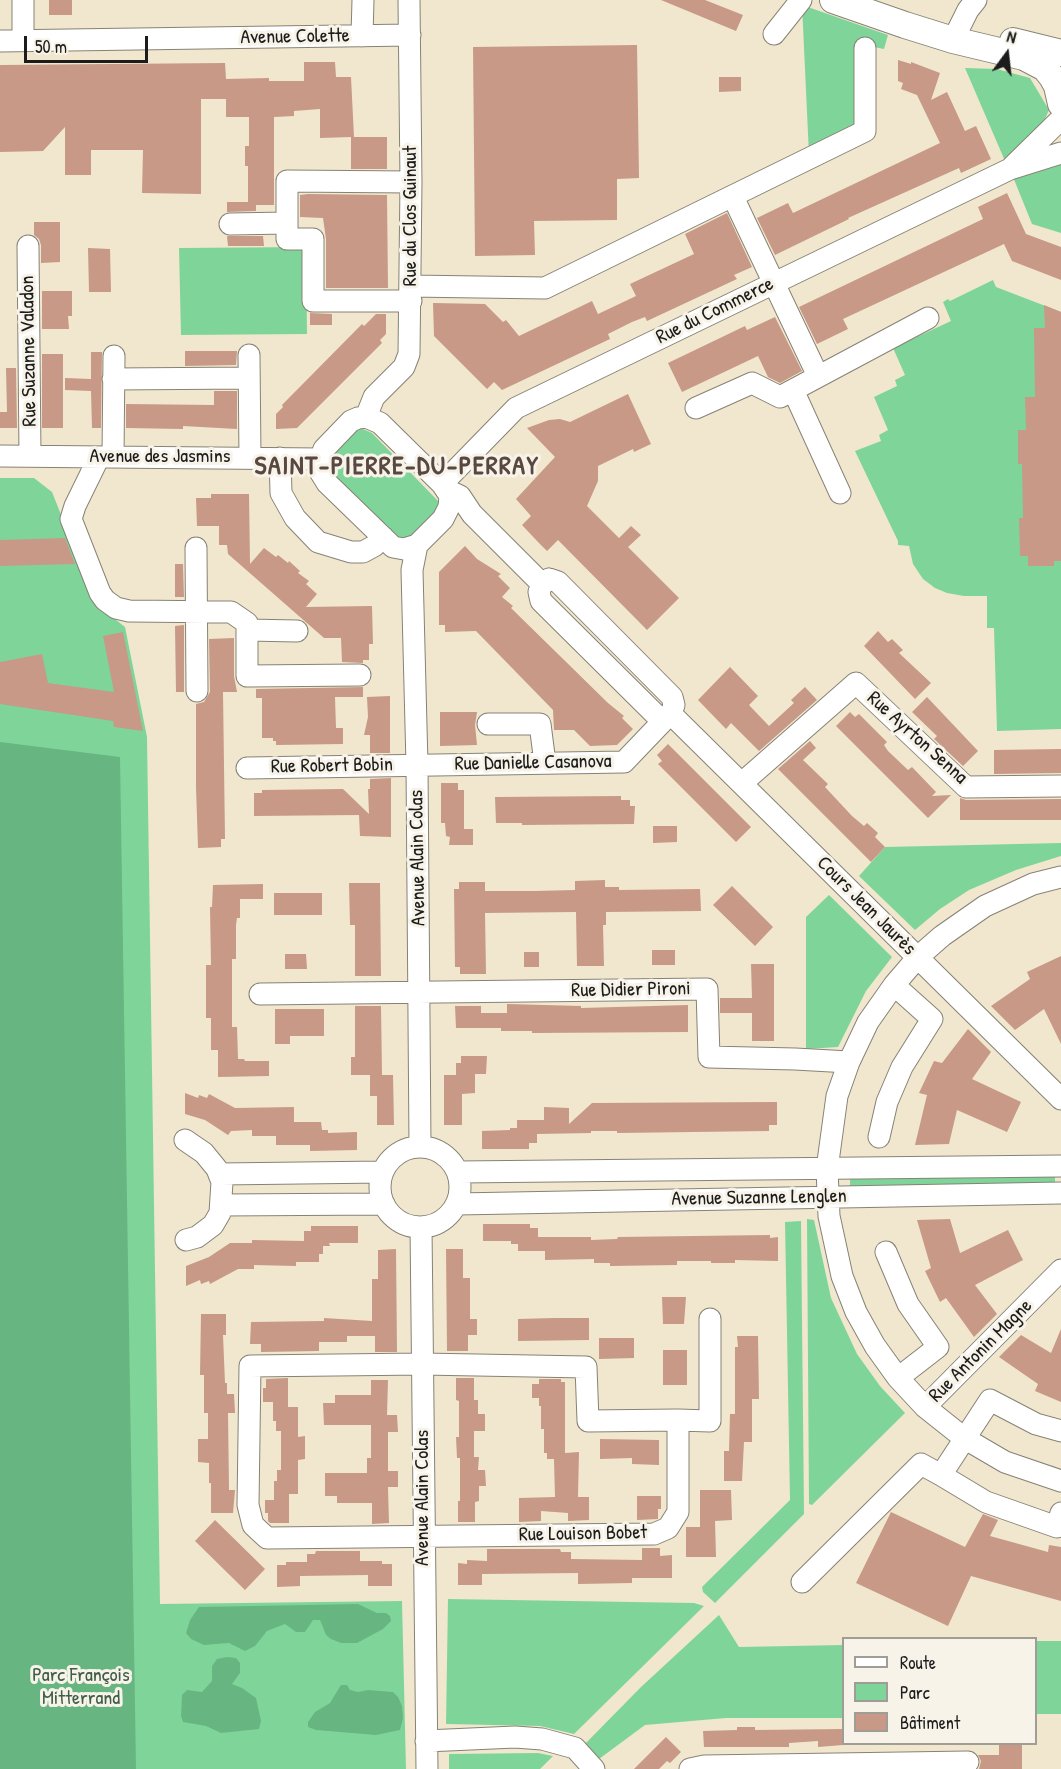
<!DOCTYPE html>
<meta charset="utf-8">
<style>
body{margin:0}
#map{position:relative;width:1061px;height:1769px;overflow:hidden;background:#f1e7ce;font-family:"Patrick Hand",sans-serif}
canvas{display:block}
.legend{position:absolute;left:842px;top:1637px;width:195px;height:108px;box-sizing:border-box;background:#f7f3e8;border:2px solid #9f9d96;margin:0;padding:8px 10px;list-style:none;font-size:18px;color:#1c1c1c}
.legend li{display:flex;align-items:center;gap:12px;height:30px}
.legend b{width:30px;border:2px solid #9f9d96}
.north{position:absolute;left:977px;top:24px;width:60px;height:60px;-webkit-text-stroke:4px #f7f3e8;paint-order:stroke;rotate:15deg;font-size:16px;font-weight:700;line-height:24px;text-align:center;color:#1c1c1c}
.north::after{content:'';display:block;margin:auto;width:21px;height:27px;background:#1c1c1c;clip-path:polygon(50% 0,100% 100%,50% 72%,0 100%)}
.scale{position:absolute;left:24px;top:36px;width:124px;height:27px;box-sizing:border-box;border:3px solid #1c1c1c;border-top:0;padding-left:8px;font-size:18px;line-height:21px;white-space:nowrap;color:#1c1c1c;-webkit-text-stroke:4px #f7f3e8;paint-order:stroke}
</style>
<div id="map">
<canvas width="1061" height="1769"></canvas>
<ul class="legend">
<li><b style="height:8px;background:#fff"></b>Route</li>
<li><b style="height:16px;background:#7fd599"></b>Parc</li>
<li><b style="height:16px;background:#c79986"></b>Bâtiment</li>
</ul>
<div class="north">N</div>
<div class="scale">50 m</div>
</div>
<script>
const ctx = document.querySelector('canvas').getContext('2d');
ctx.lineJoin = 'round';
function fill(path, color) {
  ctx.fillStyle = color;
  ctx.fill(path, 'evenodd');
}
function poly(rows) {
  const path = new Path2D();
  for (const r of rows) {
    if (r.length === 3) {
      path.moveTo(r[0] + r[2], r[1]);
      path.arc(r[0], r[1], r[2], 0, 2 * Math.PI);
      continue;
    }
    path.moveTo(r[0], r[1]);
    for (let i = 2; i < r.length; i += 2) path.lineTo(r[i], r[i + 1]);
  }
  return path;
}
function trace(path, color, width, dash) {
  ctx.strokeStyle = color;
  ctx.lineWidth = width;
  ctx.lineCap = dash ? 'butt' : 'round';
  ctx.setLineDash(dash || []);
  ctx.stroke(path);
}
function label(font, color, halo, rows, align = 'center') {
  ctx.font = font + ' "Patrick Hand",sans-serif';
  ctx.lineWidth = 6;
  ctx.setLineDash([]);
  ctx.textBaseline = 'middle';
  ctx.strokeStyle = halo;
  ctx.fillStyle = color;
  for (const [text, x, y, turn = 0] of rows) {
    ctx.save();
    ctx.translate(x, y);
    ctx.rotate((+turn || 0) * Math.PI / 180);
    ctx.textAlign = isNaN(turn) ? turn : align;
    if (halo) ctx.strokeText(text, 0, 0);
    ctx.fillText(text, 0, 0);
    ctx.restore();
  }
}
fill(poly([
 [802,5,888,35,884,49,858,44,857,130,809,155],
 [965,68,997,69,1030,78,1049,110,1040,130,1005,161],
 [1061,160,1061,233,1032,224,1013,177],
 [306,247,307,334,181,335,179,248],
 [993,280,996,287,1061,312,1061,729,997,731,994,628,987,628,987,596,964,596,947,593,935,588,923,579,913,564,909,546,898,545,898,541,855,451,881,441,879,435,888,430,874,397,897,386,895,380,905,375,893,348,951,321,943,302,948,299,950,301],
 [358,427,372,433,440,503,438,514,410,540,398,538,333,477,327,466,327,458],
 [0,478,34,478,52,492,97,605,125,627,147,737,160,1604,402,1601,406,1769,0,1769],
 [1061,843,1061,856,1016,870,969,890,940,909,915,930,859,876,885,847],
 [829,895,892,957,866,991,838,1047,806,1049,806,917],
 [1055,1172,1055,1191,850,1193,850,1173],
 [807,1219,814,1220,831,1298,857,1354,880,1386,905,1413,812,1505,809,1504],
 [801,1221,804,1514,715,1603,703,1592,702,1587,790,1500,785,1222],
 [448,1599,694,1603,704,1606,574,1734,540,1726,446,1724],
 [719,1615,739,1647,843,1645,843,1718,726,1718,645,1725,599,1759,585,1744,641,1687],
 [1036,1641,1061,1641,1061,1714,1036,1714],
 [538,1753,553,1756,540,1769,449,1769,449,1754]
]), '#7fd599');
fill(poly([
 [0,742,120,757,136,1769,0,1769],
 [358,1604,377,1613,386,1613,390,1616,391,1621,383,1629,357,1643,341,1643,331,1639,326,1635,320,1620,313,1620,305,1632,296,1632,285,1624,267,1631,255,1646,245,1651,229,1643,204,1645,191,1639,186,1633,190,1620,199,1607],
 [227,1657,236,1658,240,1663,240,1673,232,1684,242,1688,256,1698,261,1721,259,1729,221,1733,206,1726,183,1722,181,1716,182,1695,187,1690,202,1692,212,1681,212,1666,217,1659],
 [341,1685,347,1685,350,1690,358,1692,368,1690,393,1692,398,1697,402,1706,403,1718,400,1730,376,1735,316,1730,308,1727,308,1722,315,1712,330,1703]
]), '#67b681');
fill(poly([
 [49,0,72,0,72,15,49,15],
 [661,0,705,0,743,15,736,31],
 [637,45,639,178,617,179,617,220,534,221,535,255,475,256,473,47],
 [898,60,911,64,911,62,940,73,931,100,947,92,965,131,976,126,991,159,961,173,959,168,848,218,849,219,775,255,757,218,788,203,793,213,940,143,917,95,901,89,903,83,898,81],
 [304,62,335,62,336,77,351,77,354,137,387,137,387,169,351,169,351,137,320,138,320,109,294,111,294,116,274,117,274,205,256,205,256,211,227,212,227,202,248,202,248,166,245,166,245,146,249,146,249,117,226,117,226,99,201,99,201,194,142,193,143,150,91,150,91,175,65,175,65,127,43,151,0,152,0,65,225,63,226,79,269,78,269,81,304,81],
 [719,77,741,77,741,91,719,92],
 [1007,193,1026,234,1061,247,1061,280,1012,261,1004,244,843,319,848,329,817,344,799,307,983,219,978,207],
 [308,194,387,195,388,288,326,288,326,239,323,218,300,217,300,195],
 [727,213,752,267,734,275,737,279,647,321,645,317,632,322,608,334,610,339,502,390,494,382,487,389,434,336,433,303,485,304,503,322,506,320,519,336,592,301,598,314,636,296,630,284,694,254,685,234],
 [34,222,60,222,60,262,41,263,41,245,39,239,34,235],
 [227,236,263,236,264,246,228,246],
 [88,248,110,249,111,292,89,292],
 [42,291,72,291,72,316,68,316,69,329,42,329],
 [1044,305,1061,312,1061,561,1054,561,1054,566,1028,566,1028,556,1020,556,1019,518,1023,518,1022,464,1018,464,1018,430,1026,430,1025,397,1035,397,1034,328,1045,328],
 [310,313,332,314,332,325,310,325],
 [376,314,386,314,386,334,380,340,382,343,297,428,276,429,276,414,283,407,282,405,362,324,364,326],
 [775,317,802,371,780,383,768,377,758,356,682,392,668,363,745,326,747,330],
 [185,351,237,351,236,365,185,366],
 [91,352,102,352,101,428,92,428,91,391,65,390,65,378,91,379],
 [42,354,63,354,63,428,42,428],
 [6,368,16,368,17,428,0,428,0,412,7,412],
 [214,391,237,391,237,429,183,426,183,429,126,428,126,404,214,405],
 [628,394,651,444,634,452,633,449,598,466,598,481,587,506,619,538,631,526,641,535,628,547,679,598,647,630,558,540,547,551,538,542,522,525,531,516,516,499,555,457,527,428,549,420,560,419,570,422],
 [211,494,249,494,250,564,264,548,276,557,278,555,288,563,289,561,300,571,298,573,309,581,306,584,317,594,306,607,372,606,373,644,369,644,369,660,363,660,363,663,342,662,341,638,324,638,228,554,227,545,219,545,219,526,197,526,196,498,211,498],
 [65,538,75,564,0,566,0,540],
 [465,546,477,559,501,574,498,576,510,588,502,597,513,606,511,608,608,703,624,716,622,718,633,729,617,745,590,746,574,730,554,730,553,710,476,631,445,632,445,625,439,625,439,572],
 [175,564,183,564,184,597,175,597],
 [184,625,184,692,176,692,175,626],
 [878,631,888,642,892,639,903,650,899,653,931,683,915,699,864,646],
 [123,632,143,731,114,727,113,721,0,704,0,662,42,654,48,683,114,692,103,636],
 [234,638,234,676,237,692,223,692,225,839,221,839,221,847,198,848,196,787,196,704,204,702,210,692,209,639],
 [730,667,758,696,749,705,769,726,794,703,791,700,805,687,817,700,759,751,731,723,726,729,698,700],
 [363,687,363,697,335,697,336,728,343,728,343,744,276,745,276,741,273,741,273,738,262,738,262,698,256,698,256,689],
 [390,696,390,753,370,753,370,735,364,735,368,717,367,697],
 [927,697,978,751,963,766,934,739,937,736,912,712],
 [440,712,477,712,475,725,477,745,440,746],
 [850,712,855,717,859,714,887,742,884,745,888,751,908,770,912,767,936,792,932,796,951,795,928,818,836,726],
 [810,741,816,748,803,760,828,784,825,787,852,816,864,826,867,823,878,833,875,837,885,847,871,862,778,769],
 [668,744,751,827,736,842,658,764,662,761,657,755],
 [1061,749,1061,773,994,774,994,750],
 [391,778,391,837,360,836,359,815,254,816,254,793,262,793,262,790,343,789,369,814,368,789,370,789,370,779],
 [441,783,458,783,458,790,464,790,464,829,473,829,473,845,449,845,450,837,446,836,445,823,441,823],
 [621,796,621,800,630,800,630,806,635,806,634,824,522,825,522,823,496,823,495,797],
 [960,798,966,800,1061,799,1061,820,960,820],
 [653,826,677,826,677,842,653,843],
 [605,880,605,887,619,887,619,890,700,889,701,911,606,912,606,925,603,925,604,966,577,966,576,912,485,913,486,974,460,974,460,967,455,967,454,889,459,889,459,882,485,882,485,891,535,891,575,890,575,881],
 [349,883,380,883,381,976,355,976,355,925,350,925],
 [263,884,263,899,240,899,240,918,237,918,236,925,236,959,232,959,232,1027,237,1027,238,1059,244,1059,245,1061,269,1061,269,1076,218,1077,218,1050,211,1050,211,1018,206,1018,206,965,211,965,210,907,212,907,213,885],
 [732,886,773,927,755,946,713,905],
 [274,893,322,893,322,915,274,915],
 [652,950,675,950,675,965,652,965],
 [524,952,539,952,539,967,524,967],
 [285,954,306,954,307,969,285,969],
 [1061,956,1061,1044,1044,1009,1015,1030,991,1006,1030,979,1027,972],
 [751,964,774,964,774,1041,752,1041,752,1013,720,1013,720,998,752,998],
 [507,1004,581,1006,581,1008,688,1005,688,1032,532,1033,532,1031,501,1031,501,1028,456,1028,455,1006,481,1006,481,1013,507,1013],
 [355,1006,381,1006,382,1075,393,1075,394,1125,377,1125,377,1096,370,1096,370,1075,351,1075,351,1057,355,1057],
 [275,1009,324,1009,324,1036,290,1036,290,1044,275,1044],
 [968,1029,991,1052,972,1079,1021,1102,1007,1132,957,1110,949,1144,915,1145,927,1095,919,1093,934,1061,942,1063],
 [461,1056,487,1056,486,1074,475,1074,475,1093,462,1094,462,1125,444,1125,444,1075,456,1075,456,1063,461,1063],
 [185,1093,198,1098,199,1095,207,1098,209,1094,235,1108,294,1107,294,1122,321,1122,322,1130,328,1130,328,1133,357,1132,357,1150,310,1151,310,1145,276,1145,276,1136,252,1136,252,1130,231,1131,228,1135,205,1120,185,1114],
 [777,1102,777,1125,769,1125,769,1131,617,1133,617,1131,591,1131,591,1133,537,1134,537,1143,529,1143,529,1149,482,1149,482,1131,510,1130,510,1128,517,1128,517,1120,544,1120,544,1107,569,1108,569,1124,592,1103],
 [950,1219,960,1253,1008,1230,1023,1260,975,1285,997,1314,974,1337,946,1298,940,1302,925,1271,931,1268,917,1220],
 [483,1224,530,1224,530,1228,538,1228,538,1237,591,1237,591,1240,617,1239,618,1237,770,1235,770,1238,778,1237,778,1261,735,1260,735,1263,711,1263,711,1261,677,1261,677,1265,610,1266,610,1263,594,1263,594,1259,545,1260,545,1251,518,1251,518,1244,511,1244,511,1241,483,1241],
 [311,1226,358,1226,358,1243,329,1243,330,1246,323,1246,323,1254,319,1254,319,1262,296,1262,296,1266,254,1265,254,1269,238,1269,210,1284,209,1281,201,1284,200,1280,186,1286,186,1266,209,1257,230,1243,252,1243,252,1240,304,1241,304,1231,311,1231],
 [396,1249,397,1352,375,1352,375,1336,347,1336,347,1342,319,1342,319,1351,261,1352,261,1344,250,1344,251,1322,324,1321,324,1318,372,1321,372,1279,378,1279,378,1250],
 [446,1249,463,1249,463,1278,470,1278,470,1319,477,1319,477,1335,468,1335,468,1351,447,1351],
 [662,1297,686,1297,684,1324,663,1324],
 [201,1314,226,1314,226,1335,223,1335,225,1383,227,1383,227,1394,234,1394,235,1413,228,1413,229,1490,235,1490,233,1513,211,1513,211,1483,209,1483,209,1463,198,1462,198,1439,208,1439,208,1413,204,1413,204,1375,200,1375],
 [554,1318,589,1318,589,1340,518,1341,518,1319],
 [1061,1329,1061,1402,1035,1391,1038,1384,999,1357,1021,1335,1051,1353],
 [737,1336,758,1336,759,1399,752,1399,752,1442,744,1442,742,1481,724,1481,724,1451,729,1451,730,1414,735,1414,735,1347,738,1347],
 [599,1338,634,1338,634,1358,599,1359],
 [663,1350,687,1350,687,1385,663,1385],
 [288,1378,288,1407,298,1407,298,1437,305,1436,305,1459,298,1460,298,1494,289,1494,289,1523,270,1523,268,1521,268,1513,265,1513,265,1500,274,1500,274,1481,277,1481,277,1470,281,1470,281,1431,276,1431,276,1421,273,1421,273,1402,263,1402,263,1388,266,1388,266,1379],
 [456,1378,474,1378,474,1400,478,1400,478,1414,485,1414,485,1431,474,1431,474,1457,479,1457,478,1470,485,1470,486,1486,479,1486,479,1501,475,1502,475,1522,458,1522,458,1501,460,1501,460,1458,457,1458,456,1437,459,1437,459,1401,456,1400],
 [539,1379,561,1379,561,1382,565,1382,565,1453,579,1452,578,1497,589,1497,589,1520,568,1521,568,1513,541,1511,541,1521,519,1522,519,1498,555,1497,554,1459,547,1459,547,1453,544,1453,544,1429,541,1429,541,1406,539,1406,539,1398,532,1398,532,1384,539,1384],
 [371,1380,388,1380,387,1415,397,1415,398,1432,388,1432,388,1471,398,1471,398,1487,388,1487,389,1523,372,1524,372,1503,337,1503,337,1496,325,1496,325,1473,367,1473,367,1458,371,1458,371,1425,324,1425,323,1403,335,1403,335,1395,371,1395],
 [600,1439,659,1440,659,1465,632,1464,632,1458,600,1459],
 [700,1490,731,1490,732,1520,715,1521,716,1557,686,1557,686,1527,700,1527],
 [637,1496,661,1496,661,1509,658,1509,658,1519,637,1520],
 [891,1512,965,1547,983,1514,998,1520,990,1536,1048,1552,1049,1545,1061,1547,1061,1601,971,1576,948,1626,856,1583],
 [215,1520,265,1569,245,1590,195,1541],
 [642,1548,660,1548,660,1556,672,1555,672,1578,632,1578,632,1583,578,1584,578,1573,482,1574,482,1585,458,1585,458,1563,467,1564,467,1560,487,1561,487,1549,560,1549,561,1552,571,1552,571,1559,642,1560],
 [316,1551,360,1551,360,1561,382,1561,382,1564,392,1564,392,1586,368,1586,368,1575,300,1576,300,1586,277,1587,277,1565,286,1565,286,1562,307,1562,307,1554,315,1554],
 [737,1727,755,1727,755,1730,843,1729,843,1745,818,1747,818,1741,789,1743,789,1747,704,1747,703,1731,737,1730],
 [666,1737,681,1752,670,1763,667,1761,659,1769,634,1769],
 [999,1743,1022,1743,1022,1769,979,1769,981,1761,978,1755,999,1755]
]), '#c79986');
const minor = poly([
 [23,0,23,40],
 [774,34,801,0],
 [362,36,363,0],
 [953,40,968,10,976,0],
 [0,41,410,35],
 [1012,167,1061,119],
 [733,197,818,376],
 [230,224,287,223],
 [28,246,30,456],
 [411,286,545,288,865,131,865,48],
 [411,301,313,301,313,239,287,239,287,181,411,182],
 [249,355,250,458],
 [113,379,249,378],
 [793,390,840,493],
 [696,408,752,383,780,397,928,318],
 [366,417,374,397,404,367,409,354,411,182,409,0],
 [366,417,380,423,442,484,450,496,449,507,443,519,417,545,404,549,393,547,327,483,319,470,320,459,324,449,351,421,358,418,366,417],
 [0,456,320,459],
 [99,457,75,506,71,519,100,593,105,600,116,608,129,611,231,612,247,623,247,676,360,675],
 [113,457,114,356],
 [280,458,281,493,295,518,318,542,351,552,363,552,374,546,383,537],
 [442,484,516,408,1010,169,1061,153],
 [447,490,460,496,472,514,542,584],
 [417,545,412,570,417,765,420,1146],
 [196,548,197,691],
 [549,579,558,582,672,697,674,705,671,714,667,717,659,718,541,601,539,592,542,584,549,579],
 [247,630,297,631],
 [671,714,1061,1099],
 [488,724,540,724,545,763],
 [247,768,624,762,667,717],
 [742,783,856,683,966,787,1061,786],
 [1061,877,1033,884,985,906,942,936,918,957,894,985,868,1022,849,1062,837,1096,827,1169,829,1216,842,1276,856,1312,875,1346,898,1378,925,1407,964,1438,1005,1462,1061,1481],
 [260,994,707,989,709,1057,795,1059,849,1062],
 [879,1137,887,1102,902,1067,932,1019,894,985],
 [185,1140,204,1153,217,1169,222,1182,220,1213,213,1225,197,1237,186,1240],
 [420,1187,40],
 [458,1172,1061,1166],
 [220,1174,383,1172],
 [457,1204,1061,1193],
 [221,1205,384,1204],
 [421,1227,427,1769],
 [886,1252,908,1304,938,1347,898,1378],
 [925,1407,1061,1270],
 [678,1420,678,1512,668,1528,654,1534,267,1538,253,1525,248,1505,250,1366,422,1364,586,1367,588,1421,678,1420,710,1421,710,1319],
 [1061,1431,1036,1424,990,1400,941,1475,986,1502,1057,1527,1061,1513],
 [802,1582,921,1464,941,1475],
 [426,1741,515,1737,542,1739,575,1748,594,1769],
 [690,1769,704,1766,968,1762]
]);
const major = poly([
 [833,0,905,25,953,40,1024,57,1045,68,1052,77,1057,86,1061,104],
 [1013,41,1061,53]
]);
trace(minor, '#868275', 23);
trace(major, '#868275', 28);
trace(minor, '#fff', 21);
trace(major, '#fff', 26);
label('20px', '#1c1c1c', '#f7f3e8', [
 ["Avenue Colette",295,37,-1],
 ["Rue du Clos Guinaut",411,216,-90],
 ["Rue du Commerce",715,311,-26],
 ["Rue Suzanne Valadon",29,351,-91],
 ["Avenue des Jasmins",160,457],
 ["Rue Ayrton Senna",917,738,42],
 ["Rue Danielle Casanova",533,763,-1],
 ["Rue Robert Bobin",332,766,-1],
 ["Avenue Alain Colas",418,858,-91],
 ["Cours Jean Jaurès",866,906,45],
 ["Rue Didier Pironi",631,990,-1],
 ["Avenue Suzanne Lenglen",759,1198,-1],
 ["Rue Antonin Magne",981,1351,-45],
 ["Avenue Alain Colas",423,1498,-90],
 ["Rue Louison Bobet",583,1534,-1]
]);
label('20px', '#3f5d48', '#f7f3e8', [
 ["Parc François",81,1676],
 ["Mitterrand",81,1699]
]);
ctx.letterSpacing = '1.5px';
label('bold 26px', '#584841', '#f7f3e8', [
 ["SAINT-PIERRE-DU-PERRAY",397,467]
]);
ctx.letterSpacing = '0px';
</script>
